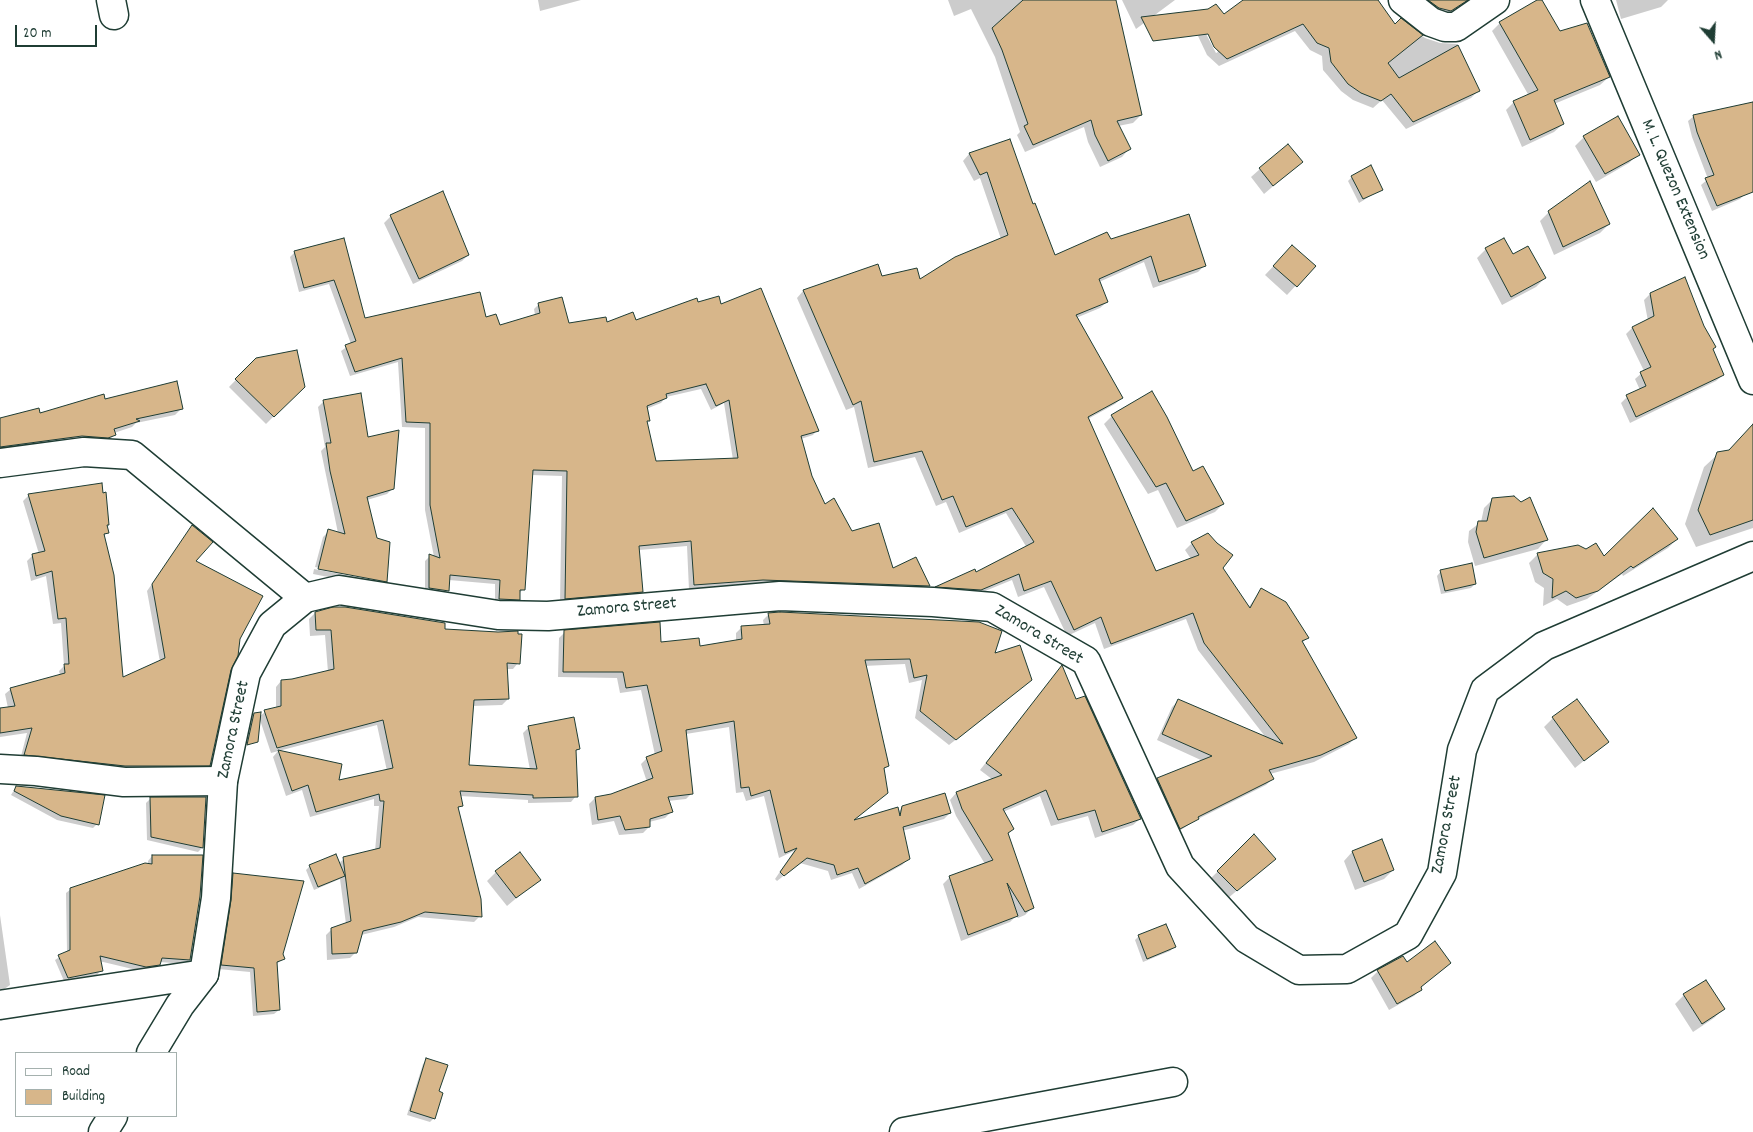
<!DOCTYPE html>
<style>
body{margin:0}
#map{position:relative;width:1753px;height:1132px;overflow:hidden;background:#fff;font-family:Dekko,sans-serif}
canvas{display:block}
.legend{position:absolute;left:15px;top:1052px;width:162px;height:65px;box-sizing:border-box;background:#fff;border:1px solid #a5b1ae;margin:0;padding:6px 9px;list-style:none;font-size:15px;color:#1f3d34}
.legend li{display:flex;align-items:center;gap:10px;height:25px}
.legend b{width:25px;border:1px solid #a5b1ae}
.north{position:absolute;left:1688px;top:15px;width:50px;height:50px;-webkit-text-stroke:4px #fff;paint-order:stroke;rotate:161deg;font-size:14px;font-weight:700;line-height:20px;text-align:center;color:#1f3d34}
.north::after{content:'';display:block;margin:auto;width:18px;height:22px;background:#1f3d34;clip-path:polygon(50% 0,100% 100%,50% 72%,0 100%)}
.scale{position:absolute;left:15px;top:25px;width:82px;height:22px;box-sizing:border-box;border:2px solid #1f3d34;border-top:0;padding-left:6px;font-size:15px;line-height:18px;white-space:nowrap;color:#1f3d34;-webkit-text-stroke:4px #fff;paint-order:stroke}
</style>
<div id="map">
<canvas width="1753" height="1132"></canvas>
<ul class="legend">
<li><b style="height:6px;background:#fff"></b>Road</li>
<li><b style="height:14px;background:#d7b68a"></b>Building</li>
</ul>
<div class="north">N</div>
<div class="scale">20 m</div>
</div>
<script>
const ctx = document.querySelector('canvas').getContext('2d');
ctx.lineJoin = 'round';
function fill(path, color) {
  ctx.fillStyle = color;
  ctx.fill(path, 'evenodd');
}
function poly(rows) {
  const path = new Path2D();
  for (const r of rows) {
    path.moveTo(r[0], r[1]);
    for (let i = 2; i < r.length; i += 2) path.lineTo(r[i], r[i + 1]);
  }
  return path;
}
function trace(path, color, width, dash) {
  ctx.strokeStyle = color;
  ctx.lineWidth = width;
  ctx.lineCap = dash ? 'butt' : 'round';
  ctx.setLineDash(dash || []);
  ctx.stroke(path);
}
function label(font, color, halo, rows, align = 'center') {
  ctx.font = font + ' Dekko,sans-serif';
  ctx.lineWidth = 5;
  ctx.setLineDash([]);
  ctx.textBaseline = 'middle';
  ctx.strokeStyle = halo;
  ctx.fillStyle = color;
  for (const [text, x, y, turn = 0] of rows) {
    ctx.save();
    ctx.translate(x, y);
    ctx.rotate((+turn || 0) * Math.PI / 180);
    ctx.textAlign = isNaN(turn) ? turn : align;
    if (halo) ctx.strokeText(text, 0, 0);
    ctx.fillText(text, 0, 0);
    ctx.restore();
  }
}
fill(poly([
 [538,0,581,0,540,11],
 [948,0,1115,0,1141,115,1133,123,1118,126,1129,149,1122,157,1100,167,1088,142,1084,127,1025,152,1017,135,1020,132,995,57,971,9,954,16],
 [1122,0,1175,0,1136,29],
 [1245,0,1377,0,1395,25,1401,20,1425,38,1440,43,1457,44,1478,91,1471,98,1406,129,1382,100,1373,108,1353,100,1341,91,1323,70,1322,56,1310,50,1295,31,1219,66,1207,55,1198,36,1204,30,1216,53,1218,52,1206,28],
 [1424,0,1466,0,1441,20],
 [1540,0,1559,33,1609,77,1600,85,1554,104,1563,124,1554,132,1522,147,1506,110,1514,102,1529,96,1492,31,1500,23],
 [1616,0,1668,0,1661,7,1621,19],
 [1753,106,1753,140,1745,194,1740,199,1712,211,1701,185,1708,179,1692,137,1688,121,1694,116],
 [1584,137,1638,154,1629,163,1596,182,1575,146],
 [1010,141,1032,206,1054,257,1110,241,1204,266,1198,272,1153,288,1144,262,1099,282,1107,302,1100,308,1076,318,1122,398,1115,404,1088,419,1156,573,1191,559,1185,550,1192,543,1222,568,1248,608,1261,590,1307,638,1302,643,1356,737,1349,744,1314,762,1270,774,1272,779,1266,785,1196,820,1173,835,1151,786,1158,779,1203,761,1157,740,1172,707,1179,700,1267,739,1198,650,1186,619,1104,649,1095,623,1067,636,1044,587,1018,597,1012,580,973,596,931,593,936,588,974,571,976,573,1027,548,1006,513,959,533,946,502,936,506,915,457,868,468,854,407,846,410,797,298,803,291,877,266,881,278,919,281,1001,239,980,178,974,181,963,161,969,154],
 [1260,169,1292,170,1264,194,1251,177],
 [1352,177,1382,189,1359,203,1348,181],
 [1549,212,1609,224,1600,233,1554,255,1540,221],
 [391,216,468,255,462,261,413,284,384,223],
 [343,239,364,320,485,319,499,326,535,315,534,309,539,304,568,325,606,324,636,322,697,304,720,305,817,430,813,435,801,439,811,476,824,506,892,570,916,559,928,586,924,591,758,585,689,590,687,546,639,550,642,592,637,597,560,603,562,476,531,475,523,589,519,594,518,599,513,604,495,604,495,584,449,580,447,591,443,596,425,593,425,561,430,556,434,557,425,510,425,428,402,427,398,362,350,376,341,351,351,344,329,284,299,292,290,257,295,252],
 [701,389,711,410,724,403,733,460,655,462,646,422,648,420,646,409,661,403,666,397],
 [1503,240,1512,256,1545,278,1536,287,1502,305,1477,258,1486,249],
 [1284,255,1314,266,1287,295,1265,275],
 [1650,294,1712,349,1723,375,1716,381,1630,423,1621,403,1627,397,1640,390,1635,379,1644,371,1626,334,1632,328,1648,321,1644,300],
 [256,359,304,386,266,424,229,387],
 [104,400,181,409,175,415,136,423,132,427,114,433,114,435,108,441,0,452,0,425],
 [324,401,367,439,393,488,387,494,367,500,386,581,380,587,313,574,314,569,382,582,382,580,315,567,323,537,329,531,338,533,321,451,325,447,318,407],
 [1112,416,1192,473,1223,504,1215,512,1177,528,1158,490,1148,494,1104,424],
 [1753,434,1753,528,1696,547,1685,524,1704,467,1718,454,1729,451],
 [101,485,108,524,107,532,104,536,122,679,160,662,147,591,192,527,194,561,239,639,230,669,209,765,203,771,119,771,20,760,27,733,0,737,0,709,8,708,5,694,11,689,60,675,59,671,64,666,61,623,53,624,46,576,31,581,27,561,33,555,39,554,23,501,28,496],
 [1493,499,1546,540,1538,549,1475,566,1468,542,1469,531,1481,522,1484,508],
 [1677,539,1668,548,1623,576,1622,574,1587,599,1567,606,1557,599,1543,606,1544,588,1535,582,1529,563,1538,554,1603,559],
 [1441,571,1475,584,1471,588,1441,594,1437,576],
 [315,613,443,630,518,663,513,669,506,669,508,699,502,705,472,706,468,766,530,770,523,733,529,727,579,748,575,752,576,796,571,802,528,803,528,800,460,796,462,805,457,809,480,916,474,922,418,917,394,927,361,935,356,952,350,958,327,960,326,935,332,929,346,924,340,879,314,890,306,870,310,866,339,863,344,859,375,851,379,806,374,806,374,799,310,817,302,790,286,796,273,757,278,751,341,765,337,782,387,771,377,725,271,753,259,717,265,712,276,709,276,687,281,681,292,681,328,672,325,635,310,636,309,619],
 [780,613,978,623,993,655,1024,686,949,745,915,718,922,680,909,683,905,664,864,666,887,766,883,770,887,793,851,822,898,812,903,807,950,813,944,819,902,831,908,859,902,865,859,889,852,873,831,880,828,871,800,863,777,881,775,879,794,851,779,858,764,796,746,801,743,792,736,793,729,727,686,734,692,793,686,799,668,801,671,812,665,818,649,822,649,827,643,833,619,835,614,821,592,825,589,804,595,798,611,796,647,782,641,764,647,758,655,755,641,690,620,693,617,678,558,677,559,638,565,632,699,648,736,641,736,633,742,627,764,626,763,620,769,614],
 [1056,674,1075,700,1140,819,1133,825,1095,838,1088,816,1051,826,1040,796,1003,812,1013,829,1007,835,1032,908,1025,915,1018,918,1016,916,1010,922,961,941,943,884,950,877,985,864,956,816,950,800,956,793,993,780,980,770],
 [254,714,257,741,244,744,250,718],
 [1553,718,1607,742,1575,768,1544,727],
 [16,787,97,824,93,828,57,820,11,795],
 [205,798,202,848,198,852,147,840,146,803,150,799],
 [1254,836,1265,867,1227,899,1209,880],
 [1381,841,1393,870,1384,879,1355,890,1344,861,1352,852],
 [152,856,189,960,185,964,160,962,155,969,141,971,99,961,101,970,97,975,64,981,55,960,67,952,66,893,71,889,148,865,148,861],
 [496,872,539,879,507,906,487,881],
 [234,874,284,959,276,964,279,1010,274,1014,253,1016,250,972,218,969,230,878],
 [0,915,10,985,0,992],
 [1139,936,1174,947,1170,951,1143,962,1135,940],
 [1449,963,1420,988,1421,989,1414,996,1389,1010,1371,978,1378,971,1407,964],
 [1705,981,1723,1009,1714,1018,1693,1032,1675,1004,1684,995],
 [427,1060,438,1092,434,1118,430,1122,407,1115,423,1064]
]), '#0003');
const building = poly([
 [1023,0,1116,0,1142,115,1117,121,1131,149,1108,161,1095,135,1091,120,1033,145,1024,126,1028,124,1002,50,992,28,1023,0],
 [1243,0,1378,0,1395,24,1401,18,1423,35,1388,63,1399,78,1458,45,1480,91,1413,122,1391,94,1381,101,1361,93,1348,84,1331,62,1329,48,1317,43,1303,24,1227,59,1214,47,1208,34,1153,41,1141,17,1208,9,1216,4,1224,14,1243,0],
 [1428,0,1468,0,1451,11,1439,8,1428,0],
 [1537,0,1542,0,1560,31,1587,23,1610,77,1554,100,1564,124,1530,140,1513,101,1538,90,1499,22,1537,0],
 [1753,102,1753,192,1717,206,1705,178,1714,175,1697,132,1693,115,1753,102],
 [1618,116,1640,155,1605,174,1583,136,1618,116],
 [1010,139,1033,204,1035,203,1055,255,1107,232,1111,239,1189,214,1206,266,1159,282,1151,256,1099,279,1108,302,1076,315,1123,398,1088,417,1156,571,1199,555,1191,542,1208,533,1217,543,1233,555,1223,568,1250,608,1261,588,1286,602,1309,638,1302,641,1357,738,1321,755,1269,770,1274,779,1198,817,1199,819,1180,829,1157,778,1212,756,1162,734,1178,699,1283,744,1204,643,1193,613,1111,644,1101,617,1074,630,1051,581,1024,591,1019,574,981,590,935,587,975,569,976,572,1034,542,1012,508,966,527,953,496,942,500,922,451,874,462,861,401,853,405,803,290,878,264,882,276,917,268,920,279,955,257,1008,235,987,172,980,175,969,153,1010,139],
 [1288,144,1303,162,1273,186,1259,168,1288,144],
 [1371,165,1383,190,1363,199,1351,176,1371,165],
 [1590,181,1610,224,1563,247,1548,211,1590,181],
 [443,191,469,255,419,279,390,215,443,191],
 [344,238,365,318,480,292,486,317,496,314,500,325,540,313,538,303,562,297,569,323,606,317,607,322,633,312,636,320,697,298,698,302,719,296,721,304,761,288,819,431,801,436,812,476,825,504,834,498,852,531,879,523,893,568,916,557,930,586,763,580,694,585,691,541,639,546,643,592,565,599,567,471,533,470,525,590,520,590,520,600,499,599,500,580,450,575,449,591,429,588,429,554,440,558,430,505,430,423,406,422,402,358,355,372,345,345,356,341,334,280,304,288,294,251,344,238],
 [706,384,716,406,729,400,738,458,656,461,647,421,650,421,647,406,667,398,666,394,706,384],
 [1504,238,1513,254,1528,246,1546,278,1511,297,1485,248,1504,238],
 [1292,245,1316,266,1297,287,1273,266,1292,245],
 [1685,277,1704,326,1716,347,1713,349,1724,375,1636,417,1626,395,1646,386,1640,372,1651,367,1632,327,1654,316,1650,293,1685,277],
 [297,350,305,387,274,417,235,379,256,358,297,350],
 [177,381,183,409,136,419,140,421,114,429,116,435,108,438,82,436,0,447,0,418,39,408,40,413,104,394,105,399,177,381],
 [1152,391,1167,417,1193,471,1203,466,1224,504,1186,521,1166,483,1156,487,1111,415,1152,391],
 [361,393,368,437,399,430,394,489,367,497,377,538,390,542,387,582,318,569,328,529,345,534,330,471,326,443,331,443,323,400,361,393],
 [1753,424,1753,520,1710,535,1698,510,1717,452,1729,450,1753,424],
 [102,483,103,493,106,492,109,525,107,525,109,533,104,534,114,575,123,677,165,658,152,584,192,525,213,542,196,561,263,596,240,639,238,656,231,670,210,766,125,766,24,755,32,728,0,733,0,708,15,706,10,688,65,673,64,664,69,664,66,618,58,619,52,571,36,576,32,554,45,551,28,494,102,483],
 [1514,496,1521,502,1530,497,1548,540,1484,558,1476,532,1478,521,1487,521,1492,498,1514,496],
 [1653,508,1678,539,1633,568,1631,566,1598,591,1576,598,1566,591,1552,598,1553,579,1543,573,1537,553,1578,545,1586,549,1596,543,1604,556,1653,508],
 [1472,563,1476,584,1445,591,1440,570,1472,563],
 [333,607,345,607,445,623,445,629,498,632,518,631,518,634,522,634,520,664,507,663,509,699,474,700,469,765,537,769,528,726,574,717,580,749,576,750,578,797,533,798,533,795,460,791,463,806,458,807,481,899,482,917,425,912,401,922,363,931,357,953,332,954,331,928,351,921,343,857,380,848,384,801,380,801,379,794,316,812,308,785,292,791,278,750,342,764,339,780,393,768,383,720,277,748,264,710,281,706,281,680,292,679,334,669,331,630,316,630,315,612,333,607],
 [780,612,979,622,1002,631,995,653,1020,645,1032,680,956,740,920,711,927,675,914,678,910,659,865,660,889,766,884,768,888,793,854,820,898,807,900,816,902,806,945,793,951,813,903,827,910,859,865,884,858,868,837,875,834,865,807,858,784,876,780,872,797,848,785,853,770,790,751,796,749,787,741,788,734,721,686,730,693,794,668,797,673,812,650,819,650,827,625,830,620,816,598,820,595,797,611,794,653,778,646,757,662,751,647,685,626,688,623,672,563,672,564,630,660,622,661,642,699,638,700,646,742,639,741,626,770,624,768,613,780,612],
 [1062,665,1076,699,1085,696,1141,819,1102,832,1095,810,1058,820,1046,790,1003,809,1014,829,1008,833,1034,908,1025,912,1007,883,1018,916,968,935,949,876,993,860,962,809,956,792,1002,775,986,763,1062,665],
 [1577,699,1609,742,1584,761,1552,717,1577,699],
 [261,712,258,742,247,745,254,713,261,712],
 [16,786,105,795,99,825,61,816,14,791,16,786],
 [150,797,206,797,203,848,151,837,150,797],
 [1254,834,1276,859,1237,891,1217,871,1254,834],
 [1382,839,1394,870,1364,882,1352,851,1382,839],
 [520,852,541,880,516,898,495,871,520,852],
 [336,854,345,876,318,887,309,865,336,854],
 [152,855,203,855,200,896,190,960,162,958,160,965,146,967,100,956,103,971,68,978,58,955,70,950,70,888,145,863,152,864,152,855],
 [233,873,304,881,283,954,285,959,277,962,280,1010,257,1012,254,968,221,965,231,900,233,873],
 [1166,924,1176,947,1147,959,1138,935,1166,924],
 [1435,941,1451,963,1421,987,1422,990,1397,1004,1377,970,1403,956,1407,962,1435,941],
 [1706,980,1725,1009,1702,1024,1683,994,1706,980],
 [426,1058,448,1065,439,1091,443,1093,435,1119,410,1111,426,1058]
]);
fill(building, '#d7b68a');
trace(building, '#1f3d34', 1);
const minor = poly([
 [111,0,114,15],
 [1403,0,1431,22,1445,27,1456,27,1495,0],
 [0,463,84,452,132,455,305,598],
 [0,769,36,771,124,782,223,781],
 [0,1005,204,974],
 [904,1132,1173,1082]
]);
const tertiary = poly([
 [1595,0,1753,380],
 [151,1053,180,1005,204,974,216,898,223,781,246,673,272,625,305,598,339,590,498,615,548,616,780,596,933,602,992,607,1086,661,1180,866,1247,939,1299,970,1347,969,1408,935,1442,873,1462,750,1485,690,1544,646,1753,556],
 [103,1132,113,1116]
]);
trace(minor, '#1f3d34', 31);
trace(tertiary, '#1f3d34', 31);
trace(minor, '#fff', 28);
trace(tertiary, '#fff', 28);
label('18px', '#1f3d34', '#fff', [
 ["M. L. Quezon Extension",1674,190,67],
 ["Zamora Street",627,609,-5],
 ["Zamora Street",1038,636,31],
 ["Zamora Street",235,730,-78],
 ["Zamora Street",1448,825,-79]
]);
</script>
